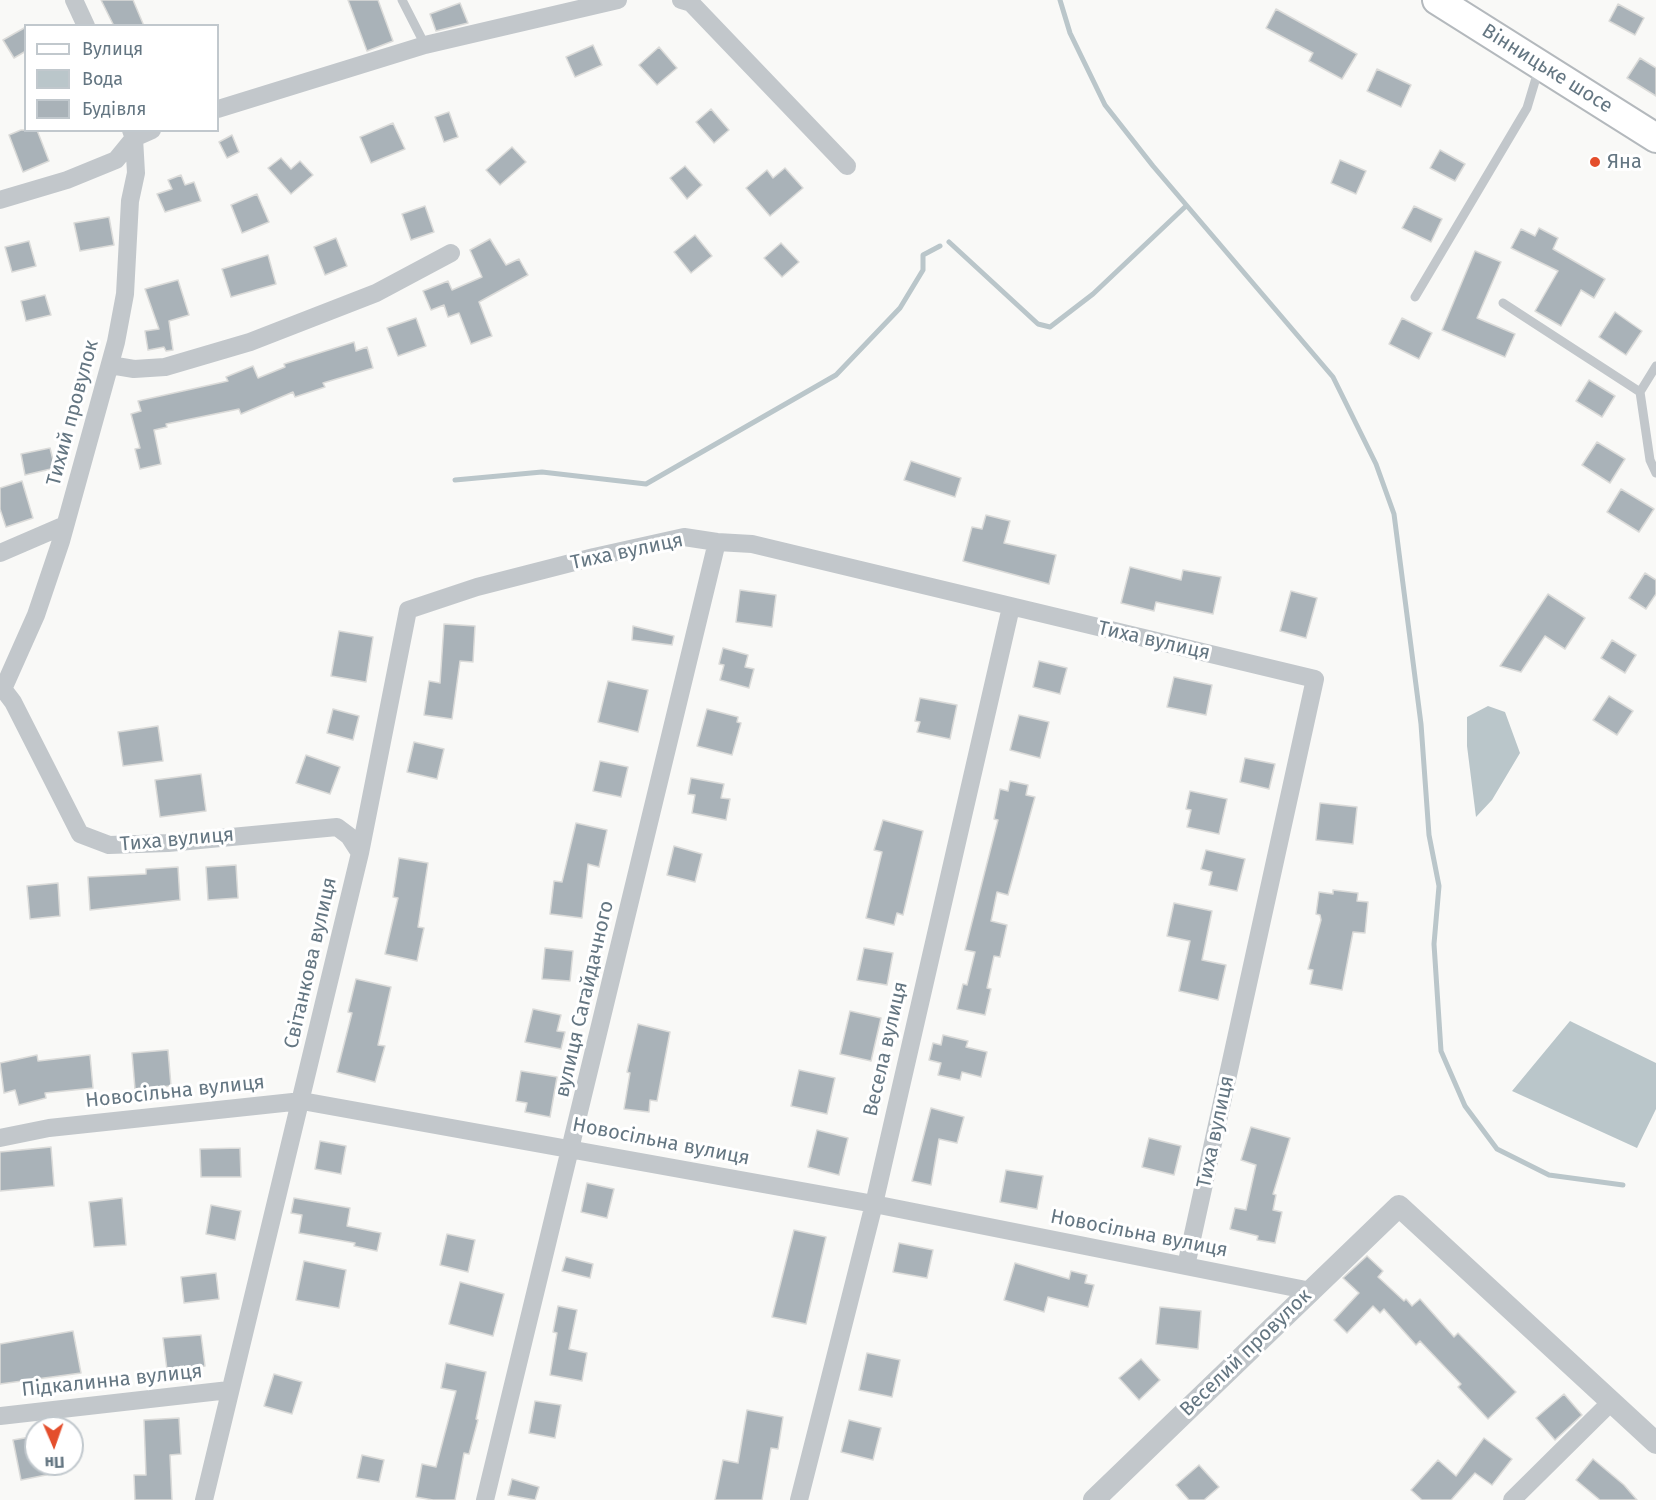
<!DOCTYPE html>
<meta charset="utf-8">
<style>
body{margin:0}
#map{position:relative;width:1656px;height:1500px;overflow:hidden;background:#f9f9f7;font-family:"Fira Sans",sans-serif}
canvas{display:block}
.legend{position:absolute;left:24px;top:24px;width:195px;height:108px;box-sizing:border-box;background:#fff;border:2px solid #c1c8cd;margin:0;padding:8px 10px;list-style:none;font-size:18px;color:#647682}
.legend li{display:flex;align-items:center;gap:12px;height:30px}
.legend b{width:30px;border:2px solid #c1c8cd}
.north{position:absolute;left:24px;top:1416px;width:60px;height:60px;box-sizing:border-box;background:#fff;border:2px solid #c1c8cd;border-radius:50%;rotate:178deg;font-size:16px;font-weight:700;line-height:24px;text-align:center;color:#647682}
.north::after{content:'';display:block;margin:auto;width:21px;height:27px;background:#e44e2c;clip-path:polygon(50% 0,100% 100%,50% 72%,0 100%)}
</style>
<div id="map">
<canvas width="1656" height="1500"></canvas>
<ul class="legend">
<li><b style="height:8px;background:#fff"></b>Вулиця</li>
<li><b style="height:16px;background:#bac6ca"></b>Вода</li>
<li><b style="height:16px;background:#a9b2b8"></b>Будівля</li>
</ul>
<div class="north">Пн</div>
</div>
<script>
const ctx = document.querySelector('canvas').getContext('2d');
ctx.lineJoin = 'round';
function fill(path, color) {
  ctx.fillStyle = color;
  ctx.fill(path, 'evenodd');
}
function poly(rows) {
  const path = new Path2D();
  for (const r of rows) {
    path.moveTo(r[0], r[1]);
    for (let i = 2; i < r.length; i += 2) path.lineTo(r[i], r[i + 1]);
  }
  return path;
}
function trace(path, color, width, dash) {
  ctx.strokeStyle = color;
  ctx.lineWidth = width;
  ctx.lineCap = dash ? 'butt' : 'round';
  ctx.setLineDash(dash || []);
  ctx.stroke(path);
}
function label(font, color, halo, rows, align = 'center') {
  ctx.font = font + ' "Fira Sans",sans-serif';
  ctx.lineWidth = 6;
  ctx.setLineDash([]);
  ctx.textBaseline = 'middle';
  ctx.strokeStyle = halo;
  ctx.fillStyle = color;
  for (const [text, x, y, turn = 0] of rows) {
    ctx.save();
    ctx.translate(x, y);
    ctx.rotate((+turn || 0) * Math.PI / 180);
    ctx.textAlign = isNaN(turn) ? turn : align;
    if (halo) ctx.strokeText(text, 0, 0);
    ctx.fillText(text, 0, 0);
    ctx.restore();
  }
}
fill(poly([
 [1488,706,1505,712,1520,753,1492,800,1476,817,1467,746,1467,717],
 [1570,1021,1656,1063,1656,1109,1637,1148,1512,1091]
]), '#bac6ca');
trace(poly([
 [1060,0,1070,33,1105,105,1153,166,1333,377,1376,464,1394,514,1421,724,1429,835,1439,886,1434,944,1441,1051,1465,1106,1497,1149,1549,1175,1623,1185],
 [949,242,1038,324,1050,327,1093,294,1186,206],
 [455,480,542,472,646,484,836,375,900,308,923,270,923,255,940,246]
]), '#bac6ca', 5);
const building = poly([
 [101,0,133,0,144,26,114,26,101,0],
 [348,0,378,0,393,41,367,51,348,0],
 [460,3,468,23,436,31,430,14,460,3],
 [1618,4,1644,18,1635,35,1609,21,1618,4],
 [1276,9,1357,54,1342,79,1309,61,1313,53,1266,28,1276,9],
 [26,27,26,51,14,58,3,40,26,27],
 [593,45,602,65,575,77,566,57,593,45],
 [659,47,677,68,657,85,639,65,659,47],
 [1640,58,1656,68,1656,96,1627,78,1640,58],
 [1377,69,1411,85,1401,107,1367,91,1377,69],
 [711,109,729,130,714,143,696,122,711,109],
 [449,112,458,137,444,142,435,117,449,112],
 [393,123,405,149,371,163,360,137,393,123],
 [21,130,37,130,49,161,23,172,9,135,21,130],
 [232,135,239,152,227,158,219,142,232,135],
 [512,147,526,162,500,185,486,170,512,147],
 [1440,150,1465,164,1455,181,1430,168,1440,150],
 [281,158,291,169,300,161,313,175,291,194,268,168,281,158],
 [1340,160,1366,171,1356,194,1331,183,1340,160],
 [685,166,702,185,687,199,670,178,685,166],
 [785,168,803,188,770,216,746,188,767,170,773,178,785,168],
 [181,175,185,185,194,182,201,201,165,212,157,194,172,189,168,180,181,175],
 [257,194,269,222,242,233,231,205,257,194],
 [425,206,434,232,411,240,402,214,425,206],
 [1414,206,1442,219,1431,242,1402,228,1414,206],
 [109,217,114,245,80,251,74,223,109,217],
 [1539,228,1558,238,1553,249,1605,279,1594,298,1581,290,1561,326,1535,311,1558,271,1511,248,1521,229,1535,236,1539,228],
 [695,235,712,256,691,273,674,252,695,235],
 [336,238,347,266,325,275,314,247,336,238],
 [490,239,506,265,519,259,528,275,479,302,492,336,471,344,459,313,448,317,444,305,431,310,423,291,448,281,452,290,482,277,470,250,490,239],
 [29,241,36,266,12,272,5,247,29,241],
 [781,243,799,262,782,277,764,258,781,243],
 [1475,251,1501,262,1477,318,1515,334,1505,357,1442,330,1475,251],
 [268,255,276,284,231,297,222,269,268,255],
 [178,280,189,315,169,321,173,350,166,351,164,347,148,350,145,331,159,329,145,289,178,280],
 [45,295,51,315,26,321,21,301,45,295],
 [1615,312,1642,331,1626,355,1599,337,1615,312],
 [416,318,426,346,398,356,387,328,416,318],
 [1402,318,1432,333,1419,359,1389,344,1402,318],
 [354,342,356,351,367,347,373,368,323,383,325,387,295,397,293,392,241,414,239,409,166,424,167,427,154,430,161,464,140,469,135,449,140,448,131,414,141,411,138,401,228,381,226,377,253,366,258,378,285,367,284,364,354,342],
 [1589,380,1615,396,1602,417,1576,401,1589,380],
 [1597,442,1625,459,1610,483,1582,465,1597,442],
 [50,448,55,468,25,475,21,454,50,448],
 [911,461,961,478,955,497,904,480,911,461],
 [22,481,33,518,6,527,0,509,0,488,22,481],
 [1621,489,1654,509,1639,532,1607,512,1621,489],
 [986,515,1010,521,1004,543,1056,555,1049,584,963,561,972,527,982,529,986,515],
 [1130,567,1181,580,1183,570,1221,577,1213,614,1156,602,1154,611,1121,603,1130,567],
 [1645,573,1656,580,1656,594,1646,609,1629,598,1645,573],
 [740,590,776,595,772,627,736,622,740,590],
 [1291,591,1317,598,1306,638,1280,631,1291,591],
 [1548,594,1585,618,1565,649,1545,636,1521,672,1500,666,1548,594],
 [444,624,475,626,473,662,460,661,452,719,424,715,429,681,440,683,444,624],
 [633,626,674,636,672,645,632,640,633,626],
 [339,631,373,637,366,682,331,676,339,631],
 [1612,640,1636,655,1625,673,1601,658,1612,640],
 [723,648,748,655,745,667,754,669,749,688,720,680,724,665,719,664,723,648],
 [1039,661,1067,668,1060,694,1033,687,1039,661],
 [1174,677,1212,685,1206,715,1167,707,1174,677],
 [608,681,648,690,638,732,598,722,608,681],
 [1609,696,1633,711,1617,735,1593,720,1609,696],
 [920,698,957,705,950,739,917,732,920,722,915,721,920,698],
 [333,709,359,716,353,740,327,733,333,709],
 [707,709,738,717,737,722,741,723,732,755,697,746,707,709],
 [1019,715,1049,722,1040,758,1010,750,1019,715],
 [158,726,163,761,123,766,118,732,158,726],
 [414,742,444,749,437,779,407,772,414,742],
 [306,755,340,767,330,794,296,783,306,755],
 [1245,758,1275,764,1269,789,1240,782,1245,758],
 [600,761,628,767,621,797,593,791,600,761],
 [201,774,206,811,160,817,155,780,201,774],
 [691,778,724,784,721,798,730,799,726,820,692,813,695,795,688,794,691,778],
 [1010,781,1028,785,1026,795,1035,797,1008,895,997,892,991,921,1007,925,1000,957,994,956,987,988,991,989,985,1015,957,1009,963,984,967,985,975,952,965,950,998,820,994,819,1000,789,1008,791,1010,781],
 [1190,791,1227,799,1219,834,1187,827,1191,810,1186,809,1190,791],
 [1320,803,1357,807,1353,844,1316,840,1320,803],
 [883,820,923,831,903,915,897,913,894,925,866,918,882,852,874,850,883,820],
 [576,823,607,830,599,867,588,864,582,918,550,914,554,881,562,882,576,823],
 [674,846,702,854,695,882,667,875,674,846],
 [1206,850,1245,859,1237,891,1209,885,1212,872,1201,869,1206,850],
 [399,858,428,863,418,927,424,928,417,961,385,954,398,898,393,897,399,858],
 [236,865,238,898,208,900,206,867,236,865],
 [178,867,180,900,90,910,88,877,146,874,146,869,178,867],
 [58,883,60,916,30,919,27,886,58,883],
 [1333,890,1358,893,1357,901,1368,902,1365,933,1353,932,1342,990,1310,984,1313,970,1308,969,1321,920,1320,915,1316,914,1319,892,1333,894,1333,890],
 [1174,903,1212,911,1202,960,1226,965,1218,1000,1179,991,1190,941,1167,936,1174,903],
 [545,948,573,951,570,981,542,979,545,948],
 [864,948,893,953,887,985,857,980,864,948],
 [356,979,391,987,378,1045,385,1046,375,1082,337,1072,352,1013,348,1012,356,979],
 [533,1009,561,1015,557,1031,565,1032,561,1049,525,1042,533,1009],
 [850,1011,881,1018,871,1061,840,1054,850,1011],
 [638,1024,670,1032,657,1101,650,1100,649,1112,624,1109,630,1073,627,1072,638,1024],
 [943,1035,968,1041,966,1047,987,1052,981,1077,962,1072,960,1080,938,1075,941,1063,929,1060,933,1043,941,1045,943,1035],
 [168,1050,171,1086,135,1089,132,1053,168,1050],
 [37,1055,38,1061,90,1055,93,1088,45,1093,46,1098,19,1105,15,1090,4,1093,0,1063,37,1055],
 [799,1070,835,1078,827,1114,791,1106,799,1070],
 [521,1071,557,1077,550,1117,525,1112,527,1103,516,1101,521,1071],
 [931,1108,964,1117,957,1143,939,1139,931,1185,912,1181,931,1108],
 [1251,1127,1290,1138,1273,1194,1276,1195,1273,1210,1282,1212,1275,1243,1257,1240,1258,1236,1230,1229,1235,1208,1246,1210,1256,1165,1241,1160,1251,1127],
 [817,1130,848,1138,839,1175,808,1167,817,1130],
 [1149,1138,1181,1146,1174,1175,1142,1167,1149,1138],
 [320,1141,346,1146,341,1174,315,1169,320,1141],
 [51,1147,54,1186,0,1191,0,1152,51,1147],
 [240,1148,241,1177,201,1177,200,1149,240,1148],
 [1006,1170,1043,1176,1037,1209,1000,1202,1006,1170],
 [587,1183,614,1189,607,1218,581,1212,587,1183],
 [122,1198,126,1245,94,1247,89,1202,122,1198],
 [294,1198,350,1208,347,1226,381,1233,377,1251,354,1246,355,1243,299,1233,302,1215,291,1213,294,1198],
 [211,1205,241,1211,235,1240,206,1234,211,1205],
 [794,1230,826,1237,806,1324,772,1317,794,1230],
 [447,1234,475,1240,468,1272,440,1265,447,1234],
 [899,1243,933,1250,927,1278,893,1272,899,1243],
 [1367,1256,1383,1271,1378,1277,1404,1301,1406,1299,1412,1306,1420,1299,1454,1337,1458,1333,1516,1392,1488,1419,1458,1387,1461,1384,1420,1341,1416,1345,1384,1309,1380,1313,1373,1306,1347,1333,1334,1320,1359,1293,1343,1278,1367,1256],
 [566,1257,593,1264,590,1278,562,1271,566,1257],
 [304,1261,346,1270,339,1308,296,1300,304,1261],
 [1015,1263,1069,1279,1071,1271,1087,1275,1085,1283,1094,1285,1088,1307,1048,1297,1044,1312,1004,1300,1015,1263],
 [216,1273,219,1299,184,1303,181,1277,216,1273],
 [460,1282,504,1294,493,1336,449,1324,460,1282],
 [558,1306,577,1310,569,1349,587,1353,582,1381,550,1375,557,1333,553,1332,558,1306],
 [1160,1307,1201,1311,1198,1349,1156,1344,1160,1307],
 [73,1331,81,1373,0,1384,0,1344,73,1331],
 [201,1335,205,1366,167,1370,163,1338,201,1335],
 [867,1353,900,1360,892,1397,859,1390,867,1353],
 [1141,1359,1160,1380,1139,1400,1119,1378,1141,1359],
 [446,1363,486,1372,476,1419,478,1420,469,1454,464,1453,455,1500,433,1500,416,1497,422,1464,436,1467,456,1391,441,1388,446,1363],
 [274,1374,302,1382,292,1414,264,1406,274,1374],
 [1564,1394,1582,1415,1555,1440,1536,1418,1564,1394],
 [535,1401,561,1405,555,1438,529,1433,535,1401],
 [747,1410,783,1417,778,1449,771,1448,762,1500,715,1500,723,1460,738,1463,747,1410],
 [179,1418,181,1454,170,1455,172,1500,135,1500,134,1475,146,1475,144,1420,179,1418],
 [849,1420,881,1428,873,1460,841,1452,849,1420],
 [36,1436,36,1464,66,1464,66,1471,21,1480,13,1440,36,1436],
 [1484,1438,1512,1459,1492,1485,1475,1473,1451,1500,1422,1500,1411,1490,1438,1460,1456,1476,1484,1438],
 [362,1455,384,1460,379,1482,357,1478,362,1455],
 [1593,1459,1624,1485,1637,1500,1600,1500,1576,1480,1593,1459],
 [1199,1465,1219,1487,1204,1500,1189,1500,1176,1485,1199,1465],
 [512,1479,539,1487,535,1500,508,1495,512,1479]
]);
fill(building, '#a9b2b8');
trace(building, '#dbdbd9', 1.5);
const primary = poly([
 [1437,0,1656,138]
]);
trace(primary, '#b4b9bd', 32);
trace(poly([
 [402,0,425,45],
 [1415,297,1527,108,1539,68],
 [1503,303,1640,392,1656,366],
 [1640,392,1650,460,1656,473]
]), '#c2c7cb', 9);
trace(poly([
 [74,0,86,26],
 [681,0,691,3,847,166],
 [218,109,425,45,618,0],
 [0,200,67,180,116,160,134,138,152,130],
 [110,365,134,369,165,367,250,342,376,293,451,253],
 [0,553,65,525],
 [3,689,36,615,61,541,116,342,125,294,130,201,136,173,134,138,131,130],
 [0,691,3,689,13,702,80,834,109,845,168,843,337,827,349,836,360,853],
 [0,1138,49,1128,302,1101,874,1204,1311,1291],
 [0,1416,229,1390],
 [204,1500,360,853,408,610,477,587,594,557,684,537,717,542,752,544,1315,679,1186,1266],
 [485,1500,717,542],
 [799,1500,874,1204,1011,607],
 [1512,1500,1611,1402]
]), '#c2c7cb', 18);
trace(poly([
 [1094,1500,1399,1206,1656,1443]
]), '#c2c7cb', 22);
trace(primary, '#fff', 28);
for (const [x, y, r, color] of [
 [1595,162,6,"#e44e2c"]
]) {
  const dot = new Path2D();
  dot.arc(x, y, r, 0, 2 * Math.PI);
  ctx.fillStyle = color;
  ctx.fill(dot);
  trace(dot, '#fff', 2);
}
label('20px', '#647682', '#fff', [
 ["Вінницьке шосе",1547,69,32],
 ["Тихий провулок",73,413,-75],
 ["Тиха вулиця",627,552,-12],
 ["Тиха вулиця",1154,641,13],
 ["Тиха вулиця",177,840,-5],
 ["Світанкова вулиця",311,963,-77],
 ["вулиця Сагайдачного",585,999,-77],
 ["Весела вулиця",886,1049,-77],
 ["Новосільна вулиця",175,1092,-6],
 ["Тиха вулиця",1216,1132,-78],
 ["Новосільна вулиця",661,1142,11],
 ["Новосільна вулиця",1139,1234,11],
 ["Веселий провулок",1246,1353,-44],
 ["Підкалинна вулиця",112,1381,-6]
]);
label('20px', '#647682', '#fff', [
 ["Яна",1607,162]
], 'left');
</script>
